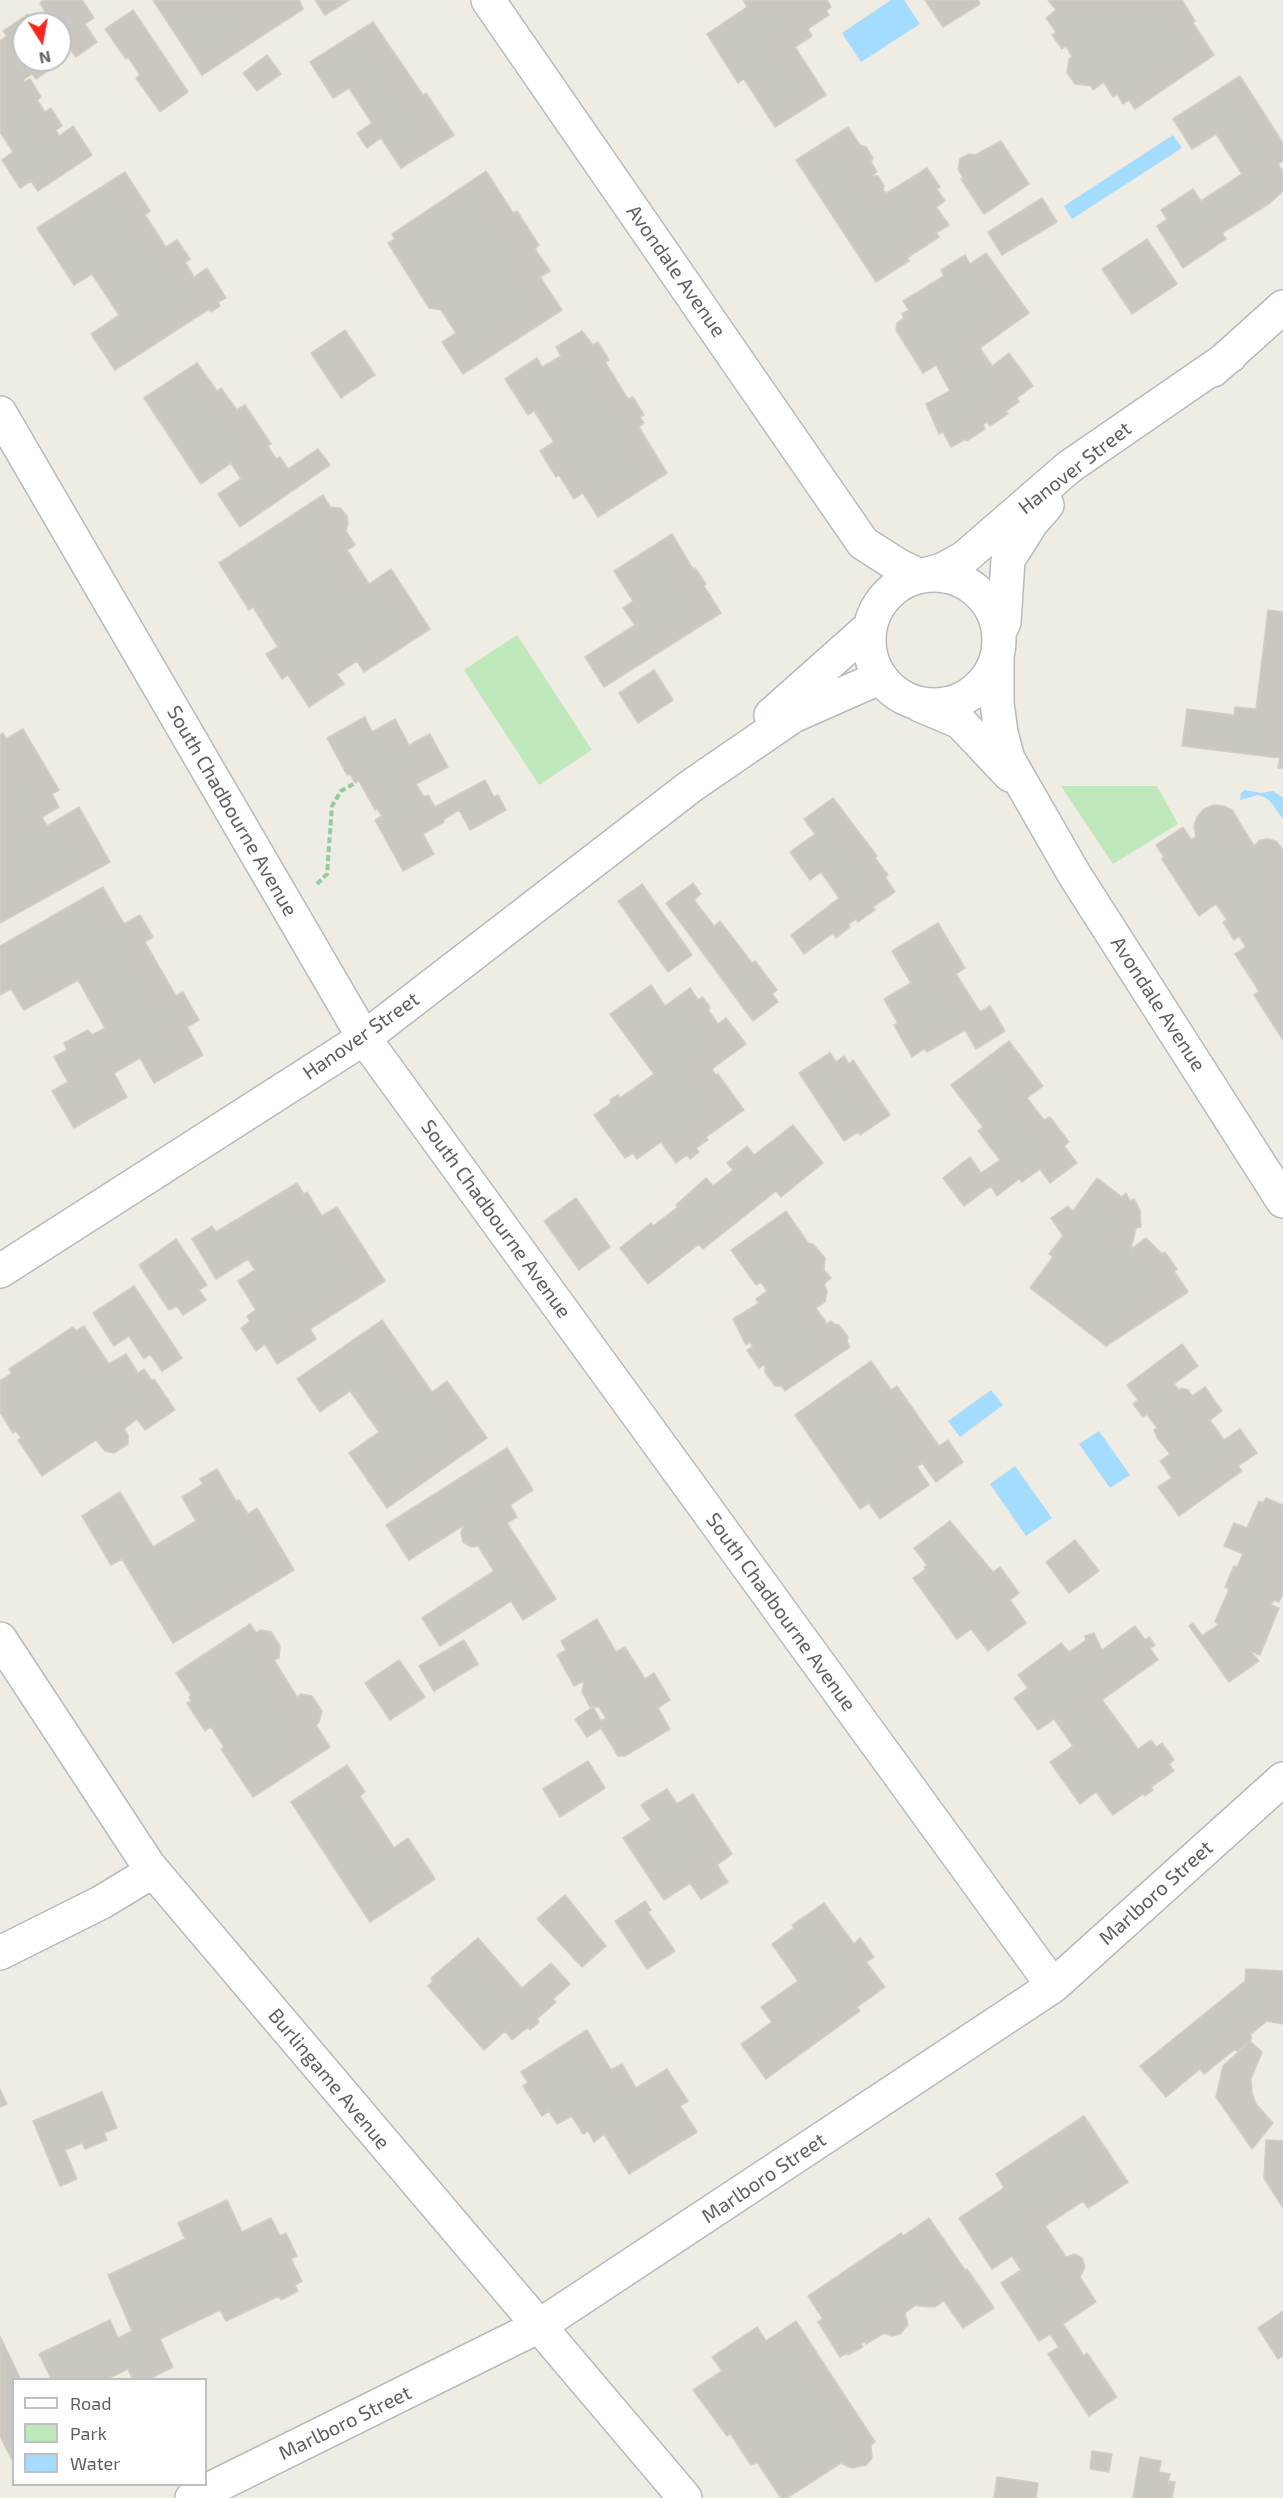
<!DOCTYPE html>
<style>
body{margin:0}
#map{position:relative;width:1283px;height:2498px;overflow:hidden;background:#efece3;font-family:"Exo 2",sans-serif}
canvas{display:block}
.legend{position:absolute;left:12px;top:2378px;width:195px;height:108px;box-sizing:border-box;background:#fff;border:2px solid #bdbfc1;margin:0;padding:8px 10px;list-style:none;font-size:18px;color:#5b6065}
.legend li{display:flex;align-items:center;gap:12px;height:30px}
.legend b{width:30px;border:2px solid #bdbfc1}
.north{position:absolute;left:12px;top:12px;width:60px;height:60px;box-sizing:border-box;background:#fff;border:2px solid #bdbfc1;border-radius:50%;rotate:169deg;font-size:16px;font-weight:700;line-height:24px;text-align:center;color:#5b6065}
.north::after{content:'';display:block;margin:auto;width:21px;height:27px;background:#f82620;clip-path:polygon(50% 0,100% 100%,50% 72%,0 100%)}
</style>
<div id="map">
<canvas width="1283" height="2498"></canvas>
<ul class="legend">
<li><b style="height:8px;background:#fff"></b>Road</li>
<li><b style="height:16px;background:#bfe9bd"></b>Park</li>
<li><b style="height:16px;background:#a3dcff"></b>Water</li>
</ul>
<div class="north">N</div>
</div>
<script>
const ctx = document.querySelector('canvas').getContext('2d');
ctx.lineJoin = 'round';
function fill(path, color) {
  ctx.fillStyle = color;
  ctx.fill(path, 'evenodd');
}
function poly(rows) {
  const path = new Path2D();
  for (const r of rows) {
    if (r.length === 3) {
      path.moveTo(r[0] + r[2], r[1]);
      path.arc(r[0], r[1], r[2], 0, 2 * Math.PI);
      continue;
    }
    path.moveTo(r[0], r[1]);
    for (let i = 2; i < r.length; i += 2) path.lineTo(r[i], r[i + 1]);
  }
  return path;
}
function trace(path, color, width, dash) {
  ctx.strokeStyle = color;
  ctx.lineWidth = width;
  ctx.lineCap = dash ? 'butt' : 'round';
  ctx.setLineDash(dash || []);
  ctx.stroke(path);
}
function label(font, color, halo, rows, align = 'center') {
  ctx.font = font + ' "Exo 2",sans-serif';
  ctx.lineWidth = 6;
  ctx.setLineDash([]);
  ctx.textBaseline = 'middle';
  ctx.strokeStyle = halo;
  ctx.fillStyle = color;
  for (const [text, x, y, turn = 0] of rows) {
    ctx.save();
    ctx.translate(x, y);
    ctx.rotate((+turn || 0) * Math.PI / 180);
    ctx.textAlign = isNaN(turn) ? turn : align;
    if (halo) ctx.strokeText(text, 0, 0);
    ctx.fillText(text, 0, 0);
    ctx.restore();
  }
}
fill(poly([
 [517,635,592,750,539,785,464,670],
 [1061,786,1157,786,1178,824,1113,864]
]), '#bfe9bd');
fill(poly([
 [891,0,904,0,920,24,861,62,842,33],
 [1173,135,1182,148,1072,219,1064,206],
 [1245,790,1261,793,1273,791,1283,798,1283,819,1270,801,1264,797,1258,795,1240,800,1241,793],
 [991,1390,1003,1405,960,1437,948,1421],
 [1099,1431,1130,1475,1110,1488,1079,1444],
 [1015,1466,1052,1518,1026,1536,990,1484]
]), '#a3dcff');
const building = poly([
 [44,0,82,0,94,18,85,24,97,42,76,57,70,49,60,55,60,24,24,24,24,60,59,60,61,62,36,79,32,74,23,80,24,82,30,79,41,97,37,100,45,112,51,108,62,126,56,130,59,136,73,126,92,155,38,191,31,181,20,188,2,160,13,152,0,132,0,41,7,36,3,31,28,14,35,23,42,15,43,18,47,15,40,3,44,0],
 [153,0,299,0,303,9,202,75,153,0],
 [315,0,349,0,325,15,315,0],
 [743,0,827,0,831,7,826,11,829,15,808,29,812,36,795,47,826,95,775,127,744,79,738,83,707,34,747,7,743,0],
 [925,0,978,0,980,4,943,27,925,0],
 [1048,0,1182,0,1195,21,1193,23,1214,55,1135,109,1129,100,1123,104,1117,94,1113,97,1104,82,1093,90,1091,86,1075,84,1067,73,1069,59,1072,57,1066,46,1062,49,1052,35,1056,32,1046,18,1056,10,1048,0],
 [133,10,188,92,160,112,136,78,140,75,128,57,126,59,105,29,133,10],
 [373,22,423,95,426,93,454,135,401,168,381,138,367,148,357,133,372,123,349,88,333,98,310,62,373,22],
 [267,55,281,74,257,91,243,73,267,55],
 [1240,76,1283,143,1283,161,1278,164,1283,172,1283,191,1270,203,1222,233,1226,239,1183,268,1157,226,1167,219,1161,210,1193,189,1201,201,1242,174,1216,134,1192,149,1173,119,1240,76],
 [848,127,860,145,866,147,873,158,871,162,877,172,872,176,878,176,884,186,883,191,887,193,927,168,940,187,937,189,945,201,936,207,949,225,936,233,939,237,907,258,909,261,876,282,796,160,848,127],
 [1001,141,1029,184,984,214,961,179,963,178,958,169,960,159,969,154,975,155,1001,141],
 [486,171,513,213,517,211,539,245,535,249,550,271,540,277,562,310,463,374,442,342,456,333,441,310,429,308,388,243,395,239,392,234,486,171],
 [125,172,150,211,145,215,166,247,177,240,190,259,185,262,194,277,207,268,226,298,218,302,220,306,211,312,209,309,115,370,91,334,119,315,92,274,74,285,37,228,125,172],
 [1042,198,1057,222,1002,255,988,232,1042,198],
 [1147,239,1177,284,1132,314,1102,269,1147,239],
 [986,253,1029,313,980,348,992,366,1009,353,1033,386,1017,398,1019,402,1006,411,1008,414,990,426,987,422,983,424,985,429,967,441,966,439,951,447,943,432,939,434,926,404,950,391,936,365,923,373,896,330,897,323,904,318,902,314,909,310,903,301,944,276,941,270,965,255,970,264,986,253],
 [345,330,375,375,341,398,311,353,345,330],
 [582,331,593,345,598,342,609,360,605,362,628,399,633,397,644,415,640,417,644,423,639,427,667,473,598,517,583,493,574,499,559,475,556,477,540,451,554,442,534,411,528,415,505,379,537,358,542,367,561,356,556,347,582,331],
 [197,363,217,391,221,388,237,410,245,405,271,444,268,446,276,459,280,457,288,469,318,449,330,465,240,527,218,494,241,479,231,463,201,484,144,398,197,363],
 [323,495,330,507,340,508,347,516,348,523,346,531,355,545,347,550,369,584,391,569,430,629,364,672,357,661,337,674,344,684,309,707,288,675,282,679,266,654,278,647,253,607,249,610,219,563,323,495],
 [672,534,693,569,695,568,706,584,704,586,721,613,604,687,585,657,635,625,623,608,633,601,614,571,672,534],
 [1268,610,1283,612,1283,768,1278,768,1280,758,1182,746,1187,709,1234,715,1235,707,1256,709,1268,610],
 [654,670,673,700,638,723,619,693,654,670],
 [365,717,372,732,395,719,409,745,430,734,448,767,416,784,424,797,428,795,435,807,485,780,494,797,498,795,506,810,470,830,459,810,443,820,444,822,423,834,434,854,403,871,375,820,382,816,377,808,375,810,359,781,355,783,350,774,347,775,327,738,365,717],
 [23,729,59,790,52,794,59,807,42,817,47,826,79,807,110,862,0,923,0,735,3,733,6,739,23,729],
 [833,798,877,856,875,858,888,875,885,877,895,892,873,907,875,910,858,922,856,919,848,924,850,927,836,938,833,933,804,954,791,935,839,898,821,872,810,880,790,852,815,834,804,819,833,798],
 [1214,805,1224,806,1232,810,1254,846,1260,840,1268,839,1276,841,1283,850,1283,1040,1254,995,1259,991,1235,954,1246,947,1239,936,1234,940,1223,922,1227,920,1216,904,1199,916,1162,859,1164,857,1156,845,1183,827,1191,840,1196,837,1194,826,1197,817,1204,809,1214,805],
 [693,883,701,894,694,900,714,926,720,921,752,963,755,961,777,990,772,994,778,1002,753,1021,666,903,693,883],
 [642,884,692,955,668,972,618,901,642,884],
 [103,887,124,924,140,915,153,937,145,942,176,996,183,992,199,1020,187,1027,203,1055,154,1083,140,1058,114,1073,127,1097,74,1128,52,1091,68,1082,54,1057,67,1050,64,1043,88,1030,92,1035,105,1028,78,980,24,1010,11,989,0,995,0,946,103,887],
 [938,923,965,968,956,974,980,1012,990,1006,1005,1031,976,1049,965,1030,927,1052,924,1049,912,1057,894,1025,898,1023,884,999,911,983,892,951,938,923],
 [651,985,665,1006,690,988,698,1000,702,997,710,1007,708,1010,718,1024,726,1018,746,1044,712,1069,716,1075,718,1074,744,1110,706,1137,708,1140,696,1148,699,1152,690,1159,687,1155,676,1163,661,1142,637,1159,633,1153,625,1158,594,1115,611,1103,610,1100,618,1095,620,1098,654,1074,610,1014,651,985],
 [1009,1041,1043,1086,1027,1098,1044,1120,1050,1117,1069,1142,1064,1146,1077,1163,1050,1183,1040,1169,1022,1182,1019,1179,997,1196,991,1186,964,1206,943,1178,970,1157,981,1173,1000,1160,978,1131,983,1127,951,1085,1009,1041],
 [830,1053,836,1062,844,1056,849,1064,853,1060,890,1115,860,1135,858,1132,844,1141,799,1073,830,1053],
 [793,1125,823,1163,781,1197,776,1191,703,1249,699,1244,648,1284,620,1248,651,1223,653,1226,678,1207,676,1205,706,1178,713,1186,733,1170,727,1163,747,1146,754,1155,793,1125],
 [1097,1178,1122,1197,1126,1193,1130,1201,1134,1199,1140,1210,1141,1227,1136,1228,1131,1249,1146,1238,1162,1254,1165,1252,1177,1269,1174,1271,1188,1292,1106,1346,1030,1288,1053,1257,1049,1254,1063,1236,1051,1218,1068,1206,1073,1211,1097,1178],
 [297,1183,304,1194,307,1192,322,1216,337,1207,385,1281,310,1329,316,1339,277,1364,265,1344,256,1351,241,1328,250,1321,247,1316,256,1310,238,1281,255,1270,248,1259,216,1279,192,1239,212,1226,216,1232,297,1183],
 [576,1198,610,1247,579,1270,544,1221,576,1198],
 [786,1211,808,1243,813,1244,825,1258,824,1270,831,1278,824,1284,827,1291,825,1302,816,1308,827,1324,831,1321,834,1324,839,1325,848,1337,847,1342,850,1347,785,1391,781,1386,775,1386,765,1372,765,1364,759,1368,747,1350,753,1347,750,1342,746,1345,733,1319,759,1303,756,1299,767,1291,761,1282,756,1285,731,1250,786,1211],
 [176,1239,207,1285,199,1290,206,1300,183,1315,177,1306,169,1310,139,1265,176,1239],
 [134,1286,182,1358,162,1371,150,1354,144,1359,129,1336,114,1346,93,1313,134,1286],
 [382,1320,432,1392,447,1381,487,1438,387,1508,349,1453,379,1432,350,1391,320,1412,297,1379,382,1320],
 [84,1326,109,1364,126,1354,138,1373,144,1369,152,1381,154,1379,175,1410,145,1430,137,1419,124,1429,128,1435,128,1444,114,1453,105,1451,96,1440,42,1476,18,1440,21,1438,16,1431,13,1433,0,1412,0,1381,12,1373,9,1369,73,1327,76,1331,84,1326],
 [1182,1344,1198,1366,1174,1384,1179,1390,1182,1388,1188,1390,1192,1396,1205,1387,1222,1411,1210,1420,1224,1440,1240,1429,1257,1453,1238,1466,1242,1471,1179,1516,1158,1487,1172,1478,1160,1461,1170,1454,1158,1439,1154,1430,1157,1428,1147,1414,1143,1417,1133,1404,1138,1400,1127,1385,1182,1344],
 [871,1361,891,1390,897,1386,939,1446,948,1440,963,1462,936,1482,922,1463,917,1467,929,1485,880,1519,869,1503,860,1509,795,1415,871,1361],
 [507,1448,533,1490,510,1505,517,1517,507,1523,556,1599,523,1620,511,1601,440,1646,422,1618,494,1571,478,1546,471,1547,463,1542,461,1533,464,1525,409,1560,386,1525,507,1448],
 [217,1469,236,1501,239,1500,248,1514,257,1508,294,1570,173,1643,122,1559,111,1565,82,1516,120,1492,153,1547,196,1521,182,1497,203,1484,200,1479,217,1469],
 [1266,1498,1283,1505,1283,1594,1279,1602,1274,1600,1271,1605,1279,1608,1260,1655,1250,1651,1259,1661,1229,1682,1189,1626,1193,1623,1202,1636,1219,1624,1215,1622,1229,1589,1225,1587,1234,1566,1237,1567,1243,1554,1224,1546,1234,1523,1247,1528,1259,1501,1263,1503,1266,1498],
 [950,1521,993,1572,1000,1567,1019,1593,1010,1600,1026,1623,988,1651,971,1629,957,1639,913,1578,926,1569,924,1567,927,1565,914,1548,950,1521],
 [1075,1540,1099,1571,1069,1593,1046,1562,1075,1540],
 [597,1619,616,1652,625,1647,645,1679,654,1673,670,1700,658,1708,670,1729,625,1756,618,1756,601,1728,587,1737,575,1719,593,1707,601,1721,606,1718,599,1707,590,1707,582,1692,584,1681,574,1686,557,1655,566,1650,561,1641,597,1619],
 [250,1624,256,1633,260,1630,271,1632,280,1646,279,1658,274,1660,297,1697,301,1694,312,1696,322,1711,319,1722,316,1725,330,1747,253,1797,221,1749,224,1747,211,1727,205,1731,187,1703,191,1701,189,1697,191,1695,176,1673,250,1624],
 [1135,1626,1145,1640,1149,1637,1155,1645,1150,1648,1158,1660,1102,1700,1138,1749,1151,1740,1156,1747,1162,1743,1174,1760,1169,1764,1174,1771,1151,1787,1153,1790,1145,1796,1143,1794,1113,1815,1096,1792,1080,1804,1050,1762,1073,1746,1054,1719,1038,1730,1014,1698,1028,1688,1018,1675,1061,1643,1069,1652,1086,1640,1085,1636,1094,1633,1102,1650,1135,1626],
 [464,1640,478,1664,434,1691,419,1666,464,1640],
 [399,1660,425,1697,390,1720,365,1683,399,1660],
 [588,1761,605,1788,560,1817,543,1789,588,1761],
 [347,1765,365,1792,360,1796,394,1848,408,1838,435,1879,370,1922,291,1802,347,1765],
 [667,1789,677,1804,693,1794,732,1854,717,1865,728,1882,701,1899,690,1883,664,1900,623,1838,651,1820,641,1805,667,1789],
 [565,1895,606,1946,582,1967,537,1919,565,1895],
 [645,1901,651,1910,648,1912,675,1951,647,1969,615,1921,645,1901],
 [824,1903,854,1944,860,1938,874,1957,866,1962,885,1987,857,2007,860,2011,766,2079,741,2044,772,2022,761,2007,798,1981,772,1944,794,1928,792,1925,824,1903],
 [478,1938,522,1988,551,1963,570,1984,553,1999,556,2002,537,2019,539,2022,530,2030,528,2027,512,2040,505,2031,484,2050,428,1986,433,1981,431,1978,478,1938],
 [1246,1969,1283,1971,1283,2024,1267,2021,1251,2034,1251,2040,1238,2051,1234,2050,1204,2074,1200,2069,1166,2097,1140,2066,1245,1981,1246,1969],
 [587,2030,611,2070,622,2064,636,2088,667,2069,688,2101,680,2106,697,2132,629,2174,604,2134,594,2142,588,2131,583,2134,572,2116,557,2124,549,2111,542,2116,523,2086,528,2083,521,2072,587,2030],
 [1250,2041,1262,2052,1251,2079,1252,2093,1256,2104,1273,2123,1252,2149,1216,2097,1223,2066,1250,2041],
 [0,2089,7,2104,0,2107,0,2089],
 [102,2092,117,2128,104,2133,107,2140,85,2149,82,2143,65,2150,77,2179,60,2186,33,2121,102,2092],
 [1084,2116,1128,2182,1088,2208,1083,2201,1045,2226,1066,2257,1075,2254,1082,2258,1085,2267,1080,2277,1096,2302,1063,2324,1084,2356,1087,2353,1117,2397,1089,2416,1048,2354,1059,2347,1050,2334,1039,2341,1001,2283,1021,2270,1012,2256,992,2269,959,2218,1004,2188,996,2174,1084,2116],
 [1266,2140,1283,2141,1283,2208,1264,2178,1266,2140],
 [227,2200,242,2232,271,2218,280,2236,286,2233,297,2256,291,2259,302,2281,295,2285,298,2291,281,2300,279,2296,226,2321,220,2310,160,2339,173,2367,147,2380,133,2380,128,2369,105,2380,52,2380,39,2354,110,2320,118,2338,132,2331,108,2275,185,2239,178,2223,227,2200],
 [929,2218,965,2270,967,2269,994,2308,963,2328,944,2301,935,2307,918,2306,917,2304,905,2313,908,2325,900,2334,892,2336,884,2333,866,2344,865,2341,861,2344,863,2347,848,2355,847,2353,840,2357,818,2322,823,2319,808,2296,901,2233,903,2236,929,2218],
 [1283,2311,1283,2356,1278,2359,1258,2328,1283,2311],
 [796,2321,875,2442,871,2445,872,2458,866,2465,852,2468,841,2463,787,2498,781,2498,757,2462,751,2465,730,2433,727,2436,693,2390,722,2371,712,2357,757,2327,766,2341,796,2321],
 [0,2336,21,2380,14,2380,14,2464,0,2436,0,2336],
 [1092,2451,1112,2454,1109,2472,1090,2469,1092,2451],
 [1140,2457,1161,2461,1159,2472,1170,2474,1168,2481,1175,2482,1172,2498,1133,2498,1140,2457],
 [997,2477,1038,2483,1036,2498,994,2498,997,2477]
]);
fill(building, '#cac6c0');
trace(building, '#d4cdc1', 1.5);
const minor = poly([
 [488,0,863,543,899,566,920,576,942,570,964,558,1069,467,1230,356],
 [1213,370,1283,307],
 [0,413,364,1038,1053,1986],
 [934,640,65],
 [1000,631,1004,622,1008,560,1032,522,1047,505],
 [997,658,997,703,1001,733,1008,759,1074,874,1283,1201],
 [920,705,960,722,1010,775],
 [771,715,870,627],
 [0,1271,364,1038,691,786,793,716,879,678],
 [0,1639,149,1866,685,2498],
 [0,1953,102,1902,153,1871],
 [192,2498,539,2326,1053,1986,1283,1779]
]);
trace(minor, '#b6babe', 36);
trace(poly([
 [317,884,327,874,332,806,341,791,355,783]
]), '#95cba2', 4, [6, 3]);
trace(minor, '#fff', 33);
label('20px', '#5b6065', '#fff', [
 ["Avondale Avenue",676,271,55],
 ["Hanover Street",1075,468,-38],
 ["South Chadbourne Avenue",232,811,60],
 ["Avondale Avenue",1158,1004,57],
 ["Hanover Street",361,1036,-35],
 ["South Chadbourne Avenue",496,1219,54],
 ["South Chadbourne Avenue",781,1612,54],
 ["Marlboro Street",1156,1893,-42],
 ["Burlingame Avenue",329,2079,50],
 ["Marlboro Street",764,2178,-34],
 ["Marlboro Street",345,2423,-26]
]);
</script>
